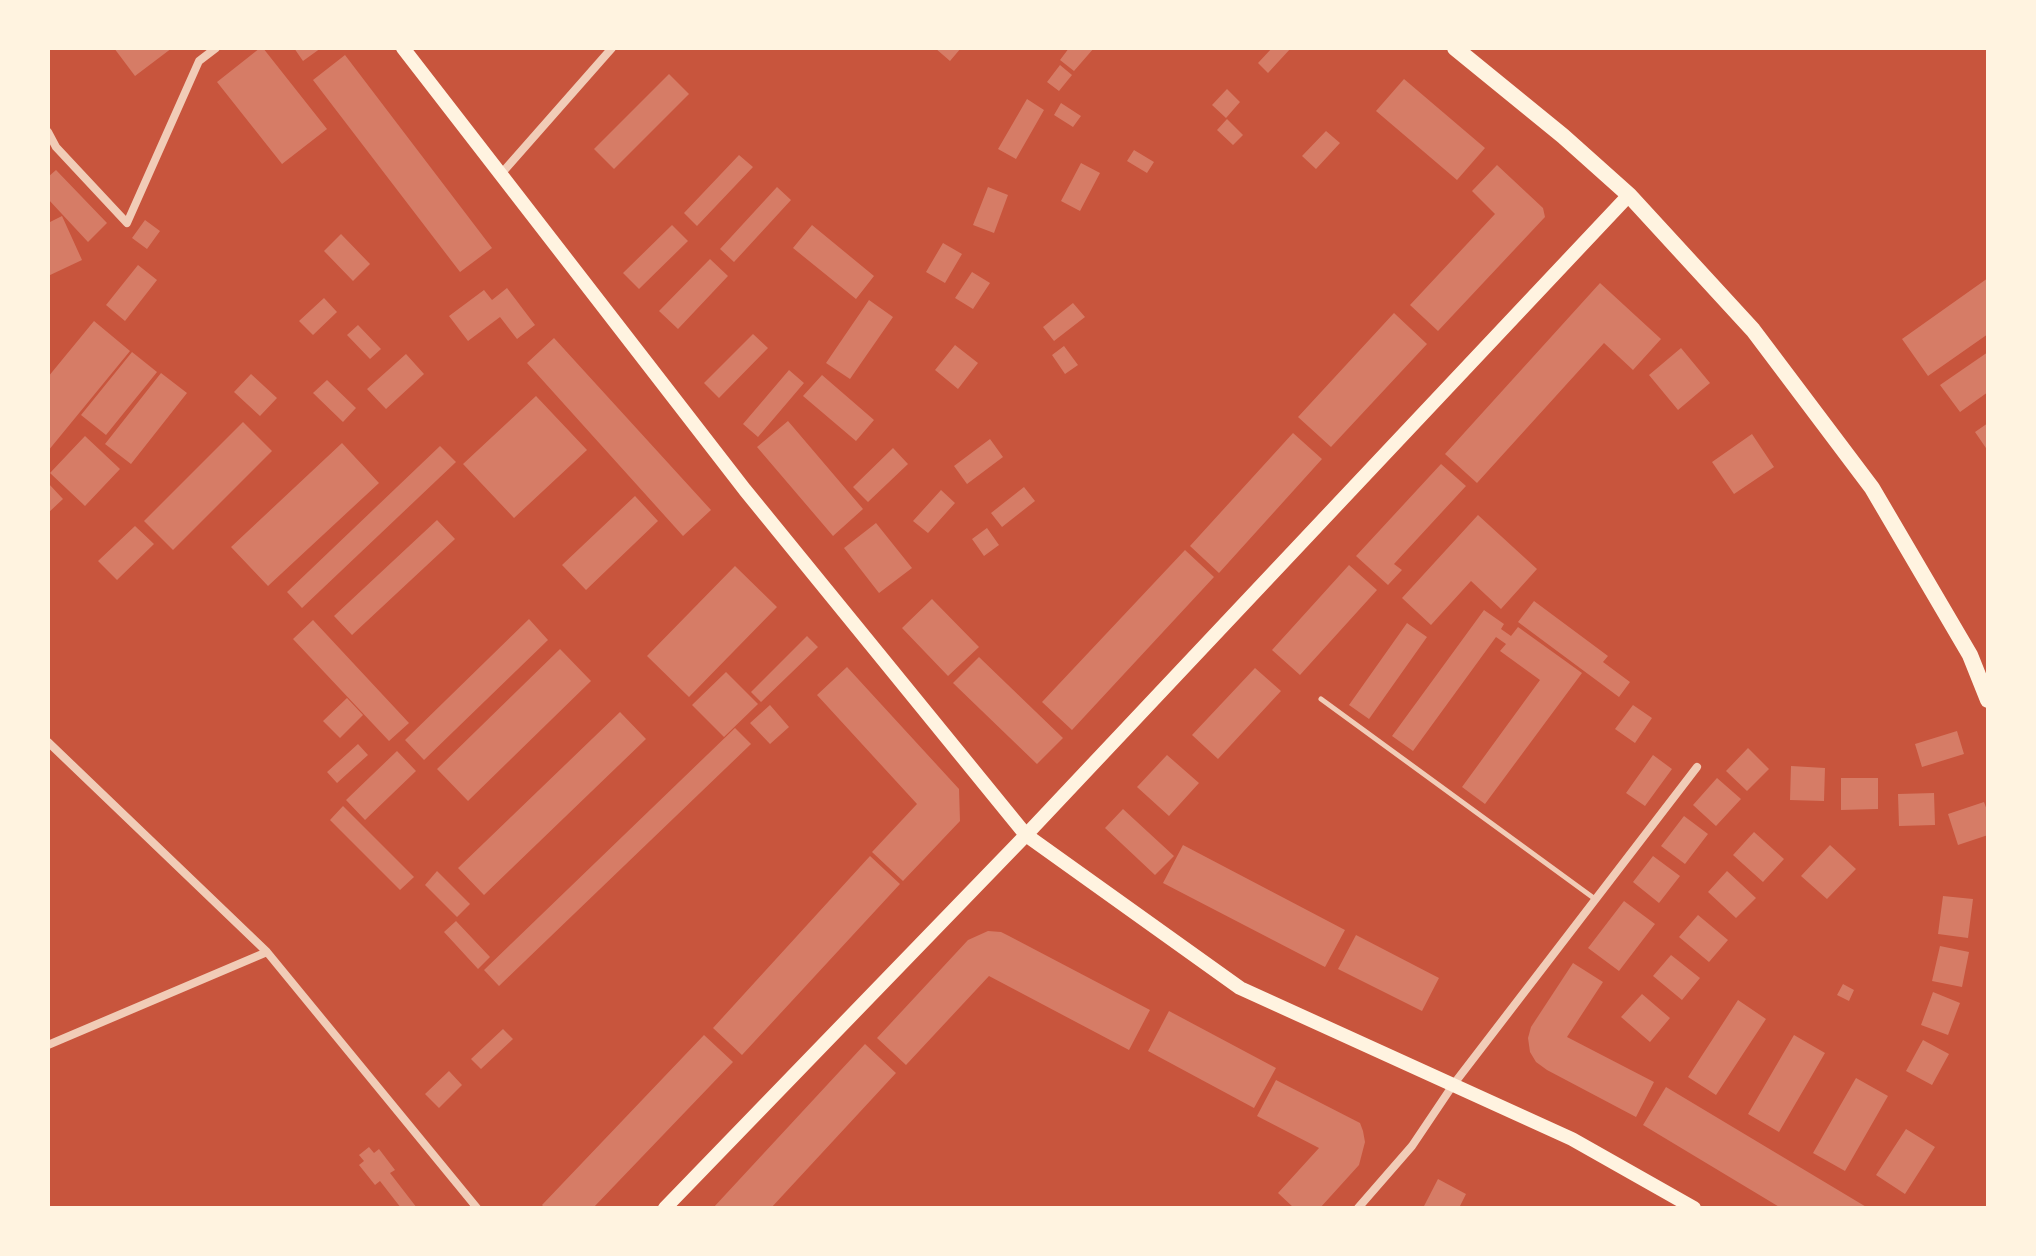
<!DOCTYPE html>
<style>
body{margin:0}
#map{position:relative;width:2036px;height:1256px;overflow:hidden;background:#c8553d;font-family:"Zilla Slab",serif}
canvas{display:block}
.frame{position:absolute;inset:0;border:50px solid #fff3e0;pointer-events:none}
</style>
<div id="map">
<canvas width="2036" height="1256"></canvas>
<div class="frame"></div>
</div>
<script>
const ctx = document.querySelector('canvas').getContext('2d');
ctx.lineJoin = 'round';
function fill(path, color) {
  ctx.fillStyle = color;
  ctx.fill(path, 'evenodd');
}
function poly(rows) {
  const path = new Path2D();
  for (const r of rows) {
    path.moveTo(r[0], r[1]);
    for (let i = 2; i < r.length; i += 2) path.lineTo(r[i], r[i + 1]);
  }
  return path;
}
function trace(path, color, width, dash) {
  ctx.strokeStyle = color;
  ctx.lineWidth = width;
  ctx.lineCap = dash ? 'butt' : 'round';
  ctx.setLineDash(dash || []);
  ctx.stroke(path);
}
fill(poly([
 [114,48,172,48,135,76],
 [260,48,263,48,327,129,282,164,217,82],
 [294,48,321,48,303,61],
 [935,48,961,48,950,61],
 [1069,48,1094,48,1074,71,1060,60],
 [1272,48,1291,48,1268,73,1258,63],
 [345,55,492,248,460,272,313,80],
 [1060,65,1072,75,1059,91,1047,82],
 [669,74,689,94,614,169,594,149],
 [1404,79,1485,148,1457,180,1376,111],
 [1227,89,1240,102,1226,118,1212,105],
 [1027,99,1044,110,1016,159,998,149],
 [1061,103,1081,116,1073,127,1054,115],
 [1227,119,1243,135,1233,145,1217,130],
 [1326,131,1340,143,1316,169,1302,156],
 [1134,150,1154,162,1147,173,1127,161],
 [739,155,753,167,697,226,684,213],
 [1081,163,1100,173,1080,211,1061,201],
 [1497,165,1543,208,1545,217,1438,331,1410,305,1495,214,1472,191],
 [56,170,107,223,88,242,48,199,48,177],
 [777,187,791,200,734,262,720,249],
 [988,187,1008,195,994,233,973,225],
 [62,216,82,260,48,276,48,223],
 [145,220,160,231,147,249,132,238],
 [672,225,688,241,639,289,623,273],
 [812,225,874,276,856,299,793,248],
 [341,234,370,264,353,281,324,251],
 [943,243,962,254,945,283,926,272],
 [710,259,728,276,678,329,659,311],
 [138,265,157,280,125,321,106,305],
 [972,272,990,283,973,309,955,298],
 [1988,278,1988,334,1928,376,1902,339],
 [1600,283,1661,339,1633,370,1604,343,1477,483,1445,454],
 [507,288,535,325,517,339,500,317,468,341,449,316,484,290,492,300],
 [324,298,337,312,313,335,299,321],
 [869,300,893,317,850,379,826,363],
 [1073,303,1085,317,1054,341,1043,327],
 [1394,313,1427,344,1331,447,1298,417],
 [94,321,130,351,48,451,48,377],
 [358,325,381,349,370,359,347,335],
 [753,334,768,348,719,398,704,383],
 [554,338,711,510,683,536,527,363],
 [955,345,978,363,958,389,935,370],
 [1064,346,1078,365,1065,374,1052,355],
 [1681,348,1710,383,1678,410,1649,375],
 [132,352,157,372,106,435,81,415],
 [1988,352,1988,392,1960,412,1940,385],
 [406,354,424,374,386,409,367,389],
 [789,370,804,383,758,437,743,424],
 [161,373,187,393,131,464,105,444],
 [251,374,277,398,260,416,234,392],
 [822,375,874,420,856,441,803,396],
 [327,380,356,408,343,422,313,393],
 [536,396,587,450,514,518,463,464],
 [788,421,863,509,833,536,757,447],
 [243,422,272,451,173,550,144,521],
 [1988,423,1988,451,1975,432],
 [1293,433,1322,459,1219,573,1190,546],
 [1752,434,1774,467,1734,494,1712,462],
 [85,436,120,469,85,506,50,473],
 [990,439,1003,457,967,484,954,466],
 [342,443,379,483,268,586,231,547],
 [440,446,456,462,302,608,287,592],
 [893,448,908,464,868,502,853,487],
 [1441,464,1466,486,1394,564,1402,570,1388,585,1356,556],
 [48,483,63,499,48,513],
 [1024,487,1035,501,1002,527,991,513],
 [941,490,955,503,928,533,913,521],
 [635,496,658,521,586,590,562,565],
 [1478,515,1537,569,1501,609,1471,581,1431,625,1402,598],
 [437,520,455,539,352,635,334,616],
 [876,523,912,568,879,593,844,548],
 [135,526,154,544,117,580,98,561],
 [987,528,999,545,984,556,972,539],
 [1185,550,1214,577,1072,730,1042,702],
 [1349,565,1377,590,1300,675,1272,650],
 [735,566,777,607,689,697,647,656],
 [932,599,979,647,948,676,902,628],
 [1534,601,1608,656,1603,662,1630,682,1619,697,1518,622],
 [1484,610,1504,624,1501,629,1511,636,1518,627,1582,673,1485,804,1462,787,1540,680,1500,651,1506,644,1496,637,1413,751,1392,736],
 [529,619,548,640,424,760,405,740],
 [313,620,409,723,389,741,293,639],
 [1407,623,1427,637,1369,719,1349,705],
 [807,636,818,647,761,702,751,692],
 [560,649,591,681,468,801,437,769],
 [979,657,1063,738,1037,764,953,683],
 [847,667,959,789,960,821,903,881,872,852,917,804,817,695],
 [1255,668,1281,691,1218,759,1192,735],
 [726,672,758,704,724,737,692,705],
 [347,698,363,715,340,738,323,721],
 [770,705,789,727,770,744,750,723],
 [1633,705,1652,718,1635,743,1615,729],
 [620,712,646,739,484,895,458,868],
 [735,728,751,744,499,986,484,970],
 [1957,731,1964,754,1922,767,1915,744],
 [358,744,368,755,337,783,327,772],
 [1748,748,1769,769,1747,791,1726,771],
 [397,751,416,771,365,820,346,800],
 [1167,755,1199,783,1169,816,1137,787],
 [1653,755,1672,769,1645,806,1626,793],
 [1791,766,1825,768,1824,801,1790,800],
 [1717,778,1741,799,1716,826,1693,805],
 [1841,778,1878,778,1878,809,1841,810],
 [1934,793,1935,825,1899,826,1898,794],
 [1984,802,1988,813,1988,835,1958,845,1948,814],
 [343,806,414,877,400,890,330,820],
 [1123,809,1174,856,1155,875,1105,828],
 [1684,816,1708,834,1685,864,1661,846],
 [1754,832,1784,859,1763,882,1733,855],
 [1183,845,1345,930,1325,967,1163,883],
 [1830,845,1856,869,1827,899,1801,876],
 [870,856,900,884,742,1055,713,1028],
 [1653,856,1680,876,1659,903,1633,882],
 [437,871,470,904,457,917,425,885],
 [1727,871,1756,898,1736,918,1708,892],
 [1943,896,1973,899,1968,938,1938,934],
 [1624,901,1655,924,1619,971,1588,948],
 [1698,915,1728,940,1709,962,1679,937],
 [456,921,490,957,478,969,444,932],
 [988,931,1001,932,1009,936,1150,1010,1129,1050,989,976,906,1065,877,1038,968,940],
 [1356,935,1439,978,1422,1011,1338,969],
 [1940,946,1969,952,1962,987,1932,981],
 [1671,955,1700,978,1682,1000,1653,976],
 [1573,963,1603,982,1567,1037,1654,1082,1636,1117,1547,1070,1536,1062,1530,1052,1528,1038,1531,1027],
 [1843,984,1854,990,1849,1001,1837,995],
 [1933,992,1960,1003,1948,1035,1921,1025],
 [1642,994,1670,1018,1650,1042,1621,1017],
 [1738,1000,1766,1019,1716,1095,1688,1077],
 [1169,1011,1276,1068,1254,1108,1148,1051],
 [503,1029,513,1039,481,1069,471,1059],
 [704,1035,733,1062,593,1208,545,1208,542,1205],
 [1794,1035,1825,1053,1779,1132,1748,1114],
 [1923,1040,1949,1054,1932,1085,1906,1071],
 [865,1044,896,1073,771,1208,713,1208],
 [449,1071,462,1085,439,1108,425,1094],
 [1856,1078,1888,1096,1845,1171,1813,1153],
 [1276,1080,1360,1123,1363,1131,1365,1142,1359,1165,1320,1208,1294,1208,1278,1193,1319,1148,1257,1116],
 [1666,1087,1868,1208,1781,1208,1643,1125],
 [1906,1129,1935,1147,1905,1194,1876,1175],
 [369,1147,374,1153,379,1149,395,1170,390,1173,417,1208,401,1208,380,1181,375,1185,359,1165,364,1161,359,1155],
 [1438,1179,1466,1194,1459,1208,1423,1208]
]), '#d67c66');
trace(poly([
 [1321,699,1595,899]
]), '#f1ccb7', 5);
trace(poly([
 [48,132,56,147,127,223,199,61,216,48],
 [501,174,612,48],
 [48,742,267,952,477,1208],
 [48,1045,267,952],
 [1358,1208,1412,1146,1453,1085,1697,767]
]), '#f1ccb7', 8);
trace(poly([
 [403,48,745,490,1026,835,1240,988,1572,1139,1694,1208],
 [665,1208,1026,835,1629,195]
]), '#fff3e0', 14);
trace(poly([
 [1455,48,1563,136,1629,195,1753,330,1872,488,1970,655,1988,700]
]), '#fff3e0', 16);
</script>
